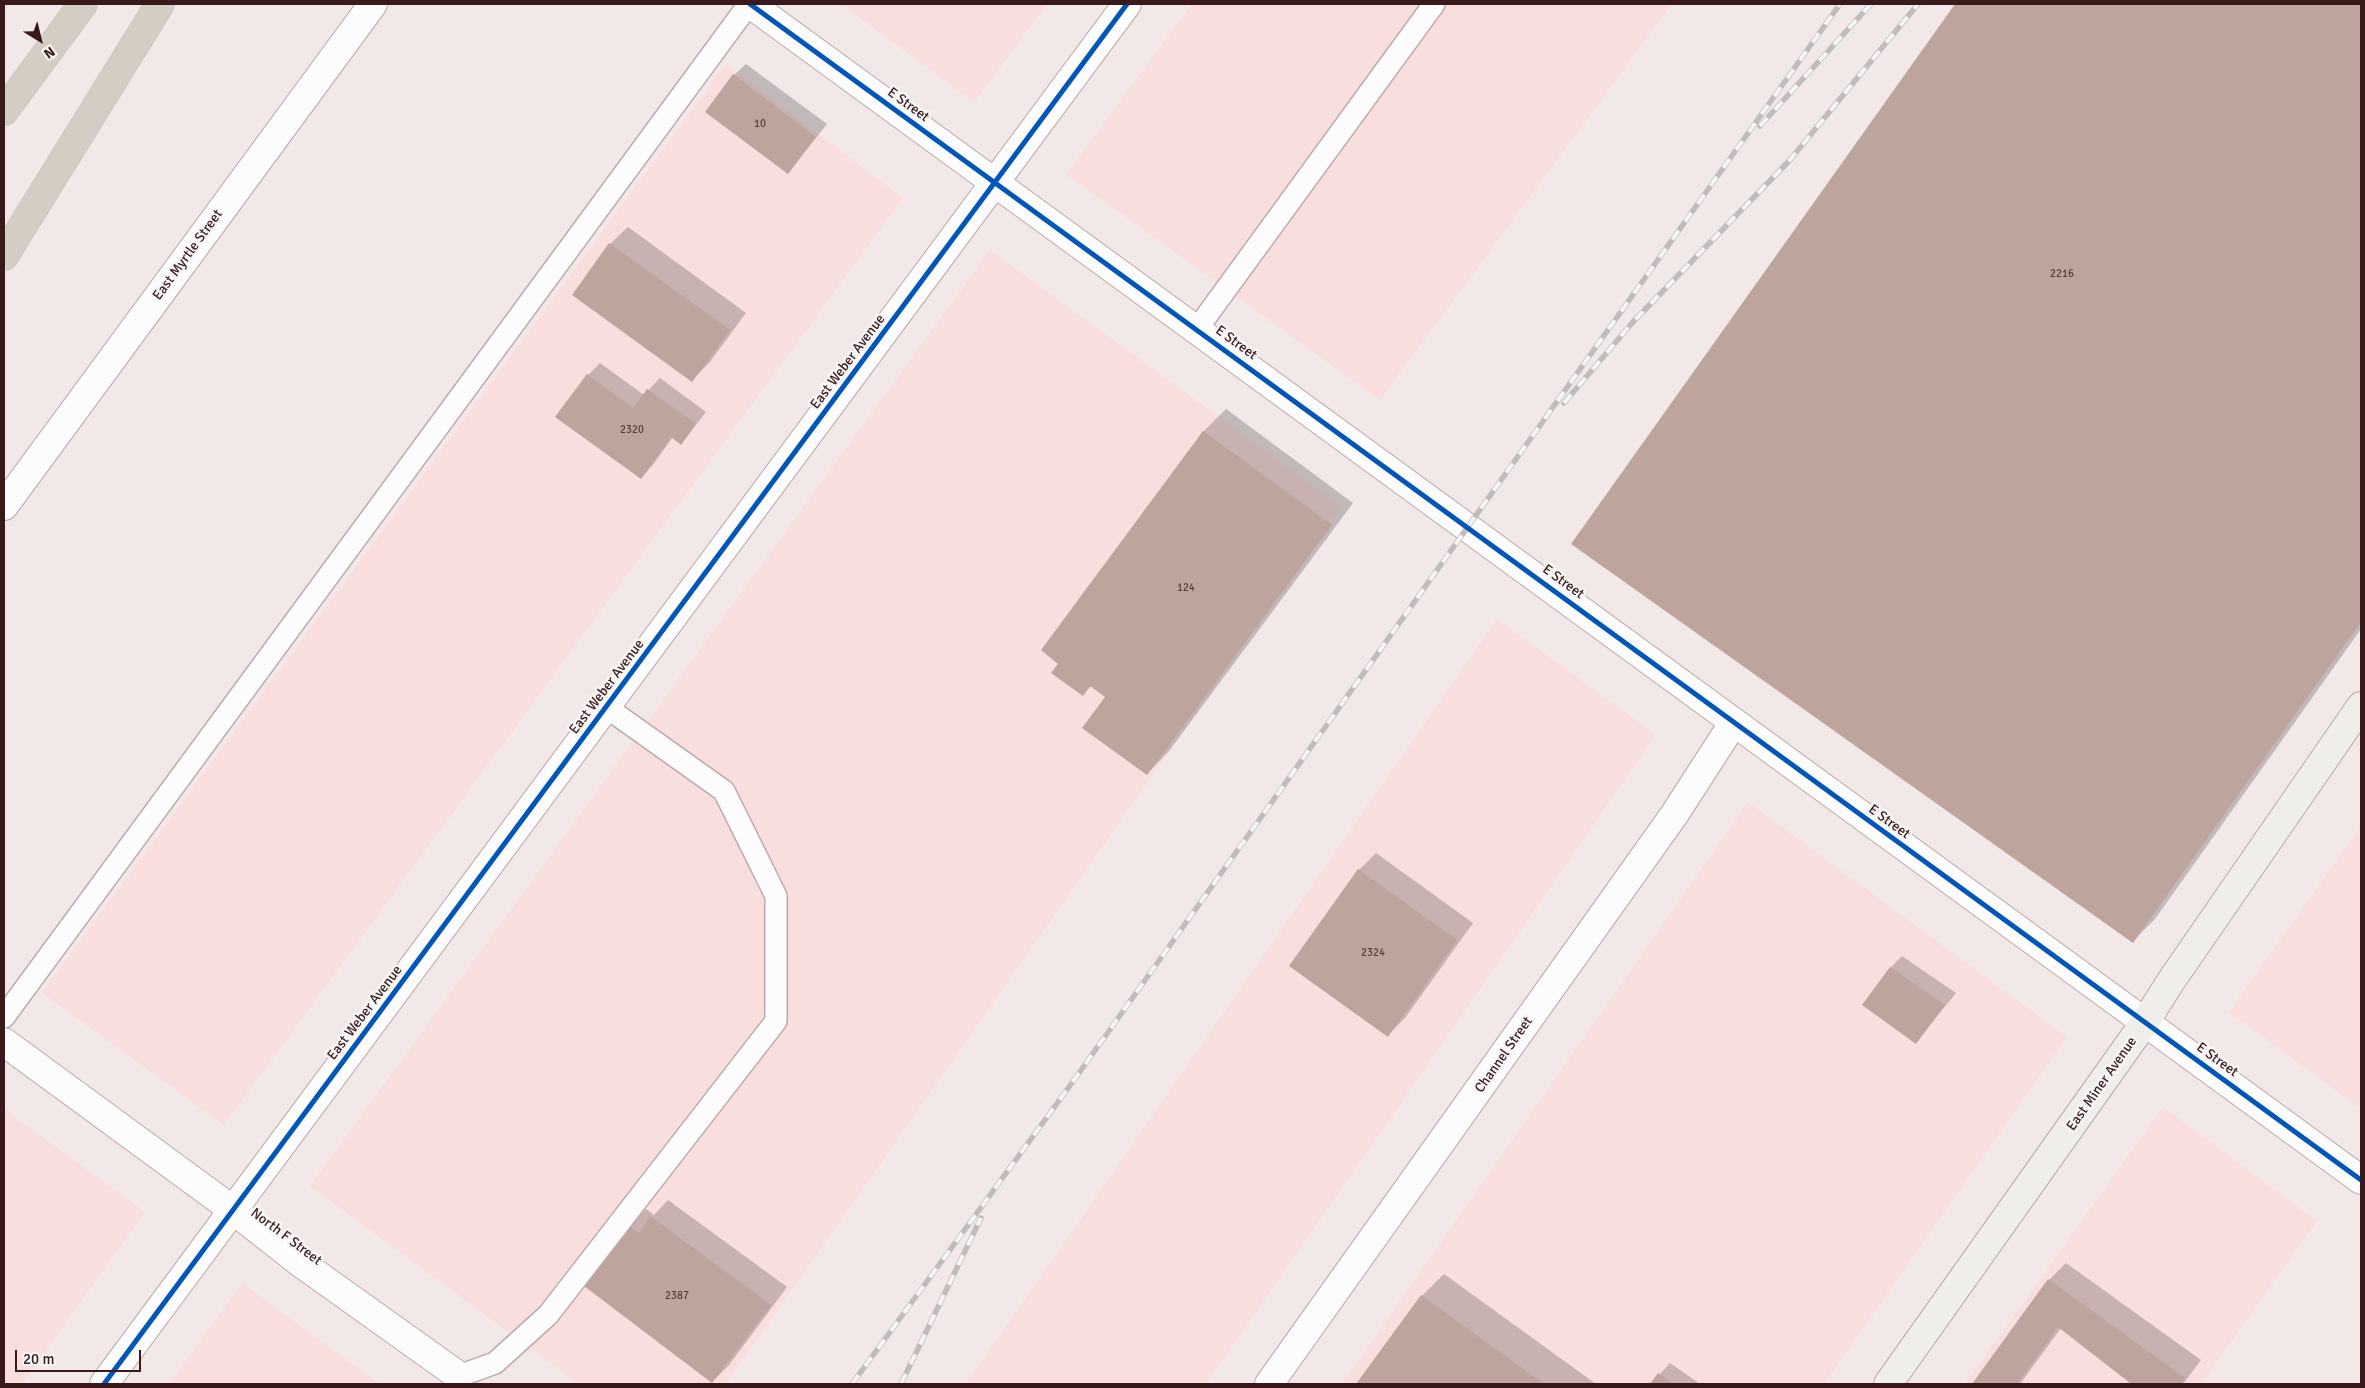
<!DOCTYPE html>
<style>
body{margin:0}
#map{position:relative;width:2365px;height:1388px;overflow:hidden;background:#f2e8e8;font-family:Signika,sans-serif}
canvas{display:block}
.frame{position:absolute;inset:0;border:5px solid #3a191b;pointer-events:none}
.north{position:absolute;left:15px;top:15px;width:50px;height:50px;-webkit-text-stroke:4px #f6f6f6;paint-order:stroke;rotate:144deg;font-size:14px;font-weight:700;line-height:20px;text-align:center;color:#3a191b}
.north::after{content:'';display:block;margin:auto;width:18px;height:22px;background:#3a191b;clip-path:polygon(50% 0,100% 100%,50% 72%,0 100%)}
.scale{position:absolute;left:15px;top:1350px;width:126px;height:22px;box-sizing:border-box;border:2px solid #3a191b;border-top:0;padding-left:6px;font-size:15px;line-height:18px;white-space:nowrap;color:#3a191b;-webkit-text-stroke:4px #f6f6f6;paint-order:stroke}
</style>
<div id="map">
<canvas width="2365" height="1388"></canvas>
<div class="frame"></div>
<div class="north">N</div>
<div class="scale">20 m</div>
</div>
<script>
const ctx = document.querySelector('canvas').getContext('2d');
ctx.lineJoin = 'round';
function fill(path, color) {
  ctx.fillStyle = color;
  ctx.fill(path, 'evenodd');
}
function poly(rows) {
  const path = new Path2D();
  for (const r of rows) {
    path.moveTo(r[0], r[1]);
    for (let i = 2; i < r.length; i += 2) path.lineTo(r[i], r[i + 1]);
  }
  return path;
}
function trace(path, color, width, dash) {
  ctx.strokeStyle = color;
  ctx.lineWidth = width;
  ctx.lineCap = dash ? 'butt' : 'round';
  ctx.setLineDash(dash || []);
  ctx.stroke(path);
}
function label(font, color, halo, rows, align = 'center') {
  ctx.font = font + ' Signika,sans-serif';
  ctx.lineWidth = 5;
  ctx.setLineDash([]);
  ctx.textBaseline = 'middle';
  ctx.strokeStyle = halo;
  ctx.fillStyle = color;
  for (const [text, x, y, turn = 0] of rows) {
    ctx.save();
    ctx.translate(x, y);
    ctx.rotate((+turn || 0) * Math.PI / 180);
    ctx.textAlign = isNaN(turn) ? turn : align;
    if (halo) ctx.strokeText(text, 0, 0);
    ctx.fillText(text, 0, 0);
    ctx.restore();
  }
}
fill(poly([
 [841,4,1047,4,974,102],
 [1192,4,1672,4,1380,400,1066,174],
 [726,64,903,198,224,1125,42,993],
 [990,250,1341,506,726,1384,579,1384,310,1186],
 [1497,619,1656,735,1206,1384,966,1384],
 [1748,802,2067,1037,1824,1384,1342,1384],
 [2361,826,2361,1109,2229,1012],
 [2163,1107,2317,1221,2201,1384,1965,1384],
 [4,1109,145,1212,22,1384,4,1384],
 [242,1283,380,1384,169,1384]
]), '#f9dede');
fill(poly([
 [1956,4,2361,4,2361,629,2155,919,2133,941,1573,543],
 [746,64,827,124,788,173,734,75],
 [628,227,746,313,709,363,692,380,574,294,610,244],
 [600,363,644,395,660,378,706,412,681,444,673,437,652,466,641,478,588,375],
 [1226,409,1353,503,1169,751,1147,774,1107,697,1092,685,1083,694,1059,664,1042,650,1204,431],
 [1376,853,1473,923,1405,1018,1388,1035,1359,870],
 [1902,956,1956,993,1916,1042,1864,1005,1891,967],
 [668,1200,787,1287,729,1365,712,1382,629,1226,646,1209,654,1215],
 [2066,1263,2201,1360,2183,1384,2131,1384,2132,1382,2061,1328,2020,1384,1974,1384,2049,1280],
 [1444,1274,1596,1384,1357,1384,1422,1296],
 [1670,1363,1700,1384,1651,1384]
]), '#0003');
fill(poly([
 [1955,4,2361,4,2361,622,2133,943,1571,544],
 [733,74,816,137,788,174,705,112],
 [609,243,730,330,692,382,572,295],
 [587,374,633,408,647,389,696,424,681,445,671,437,641,479,555,417],
 [1203,431,1332,525,1147,775,1082,728,1105,697,1090,686,1083,696,1051,673,1058,664,1041,650],
 [1358,869,1457,940,1388,1037,1289,966],
 [1890,967,1945,1005,1916,1044,1862,1005],
 [650,1216,771,1305,712,1383,584,1286,628,1226,639,1233],
 [2048,1279,2185,1378,2180,1384,2129,1384,2130,1383,2058,1327,2017,1384,1972,1384],
 [1421,1295,1544,1384,1356,1384],
 [1658,1373,1673,1384,1650,1384]
]), '#bda49d');
const lane = poly([
 [1197,329,1434,4],
 [4,1017,749,4],
 [459,1376,495,1363,548,1315,776,1021,776,896,724,791,606,707]
]);
const street = poly([
 [750,4,2361,1180],
 [4,506,373,4],
 [4,1042,233,1210,298,1261,459,1376],
 [104,1384,1127,4],
 [1269,1384,1674,815,1734,722]
]);
const secondary = poly([
 [1888,1384,2145,1022,2171,981,2361,706]
]);
const highway = poly([
 [4,111,83,4],
 [4,256,160,4]
]);
trace(lane, '#bca8a9', 24);
trace(street, '#bca8a9', 30);
trace(secondary, '#bca8a9', 30);
trace(highway, '#cfc5c5', 30);
trace(lane, '#fdfcfc', 21);
trace(street, '#fdfcfc', 28);
trace(secondary, '#f0eeeb', 28);
trace(highway, '#d4cdc4', 28);
const rail = poly([
 [1760,126,1871,4],
 [1564,403,1632,323,1789,161,1918,4],
 [852,1384,1069,1087,1840,4],
 [901,1384,981,1218]
]);
trace(rail, '#c1bcbc', 5.5);
trace(rail, '#f6f6f6', 4, [11]);
trace(poly([
 [750,4,2361,1180],
 [104,1384,1127,4]
]), '#0057b8', 5);
label('11px', '#5b3c3c', null, [
 ["10",760,124],
 ["2216",2062,274],
 ["2320",632,430],
 ["124",1186,588],
 ["2324",1373,953],
 ["2387",677,1296]
]);
label('14px', '#3a191b', '#f6f6f6', [
 ["E Street",908,105,36],
 ["East Myrtle Street",188,255,-54],
 ["E Street",1236,343,36],
 ["East Weber Avenue",848,362,-53],
 ["E Street",1563,582,36],
 ["East Weber Avenue",607,687,-53],
 ["E Street",1889,822,36],
 ["East Weber Avenue",365,1013,-53],
 ["Channel Street",1504,1055,-55],
 ["E Street",2217,1060,36],
 ["East Miner Avenue",2102,1084,-55],
 ["North F Street",286,1237,37]
]);
</script>
